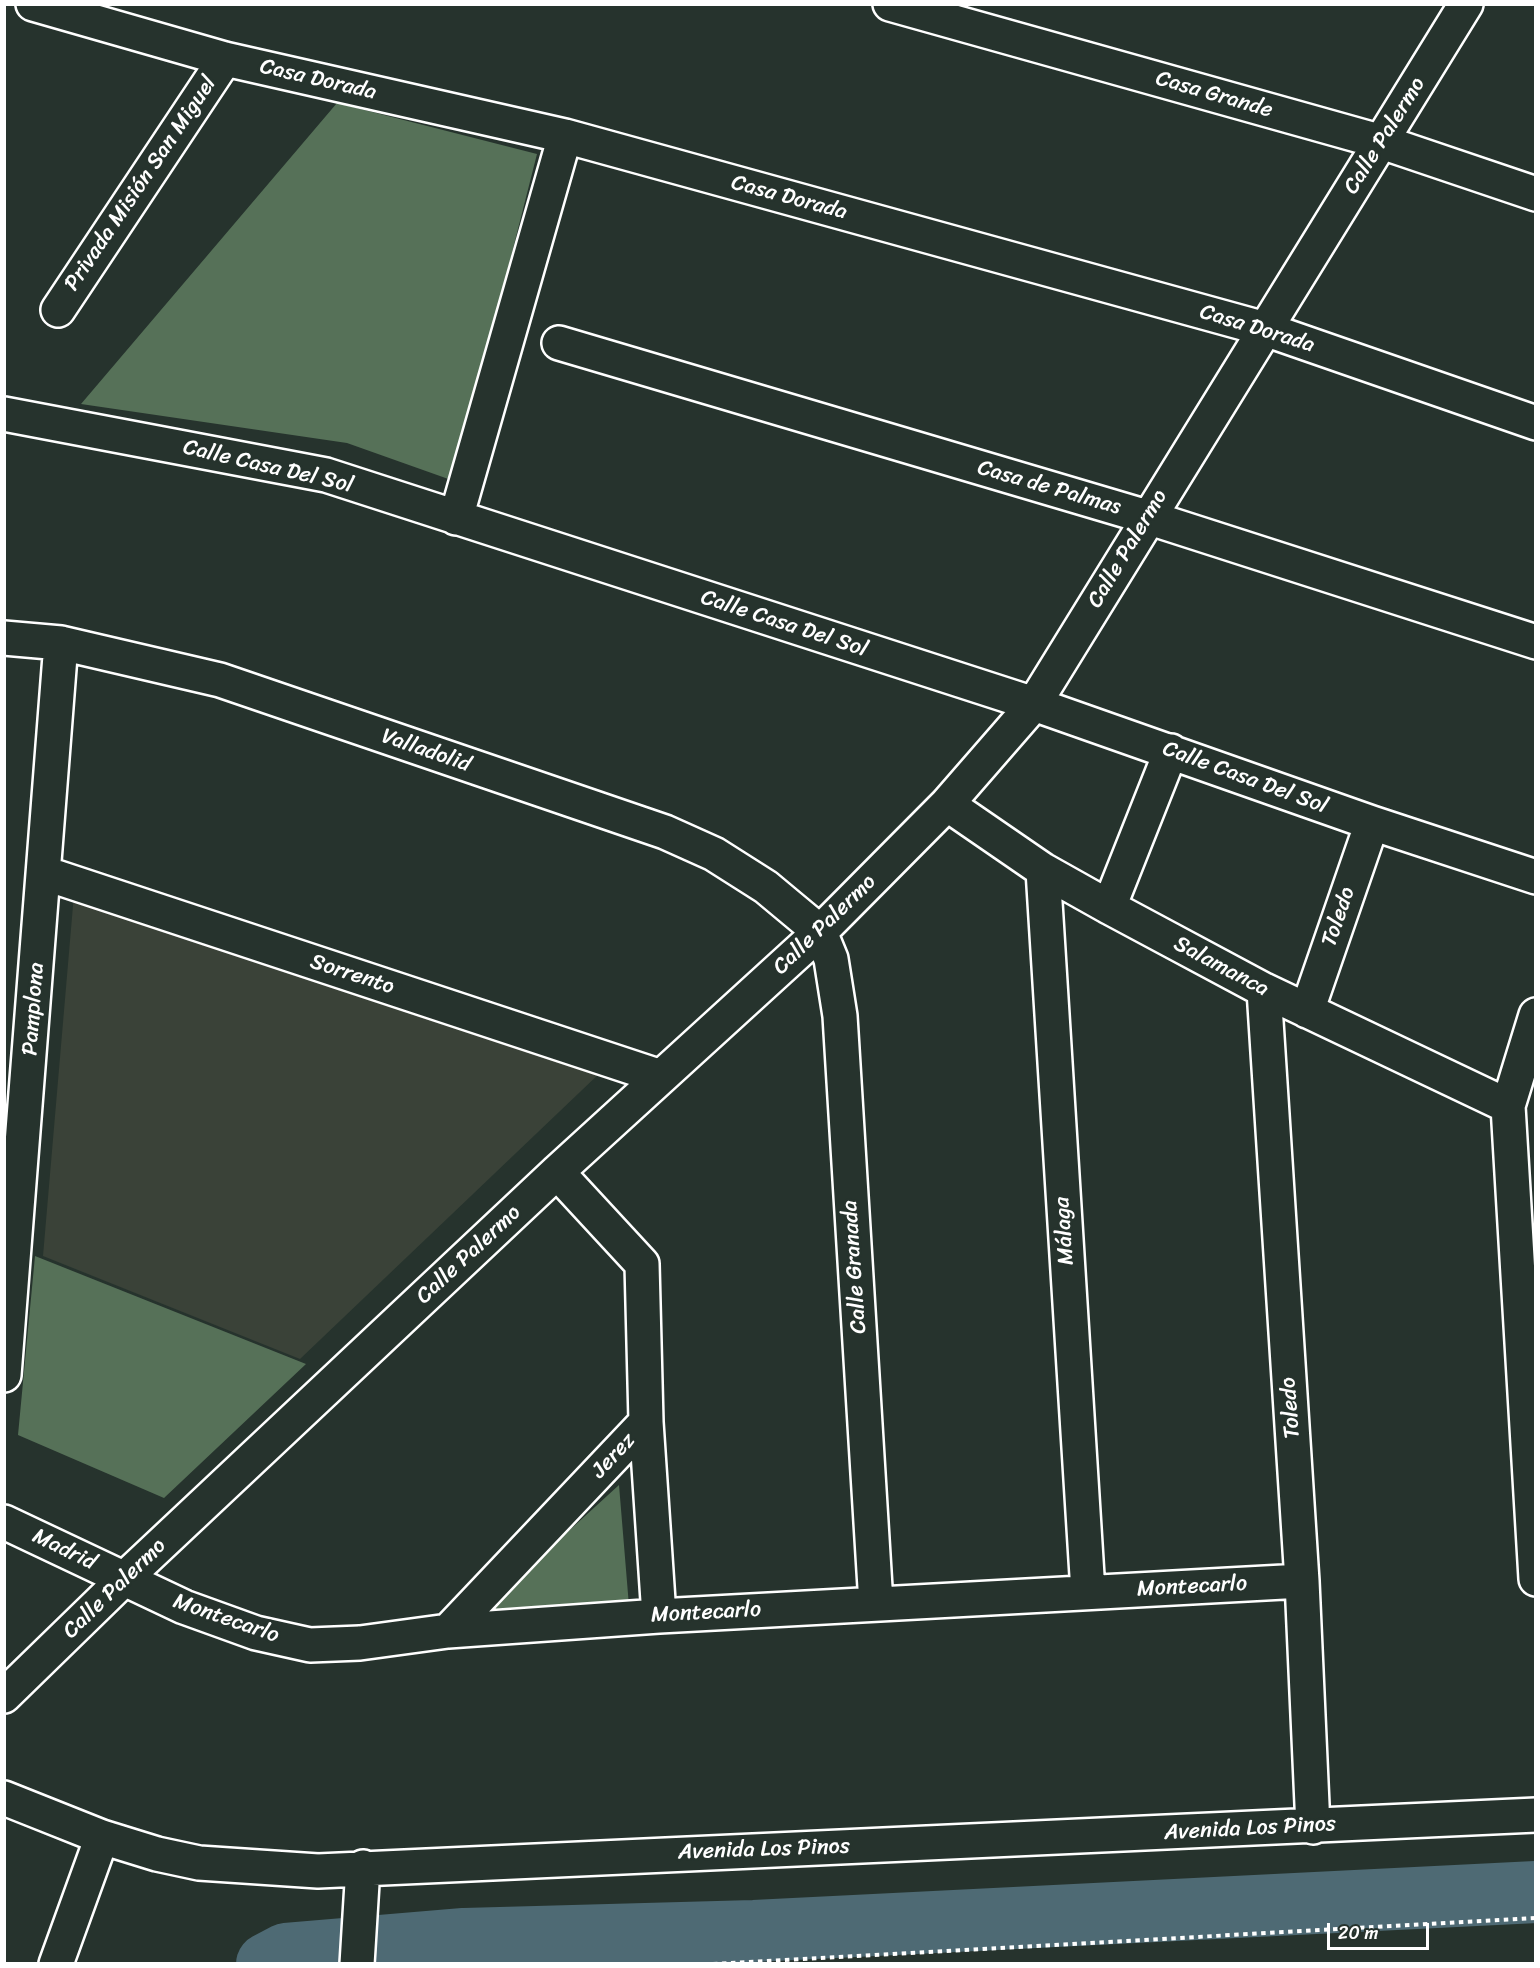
<!DOCTYPE html>
<meta charset="utf-8">
<style>
body{margin:0}
#map{position:relative;width:1540px;height:1968px;overflow:hidden;background:#26332d;font-family:Sriracha,sans-serif}
canvas{display:block}
.frame{position:absolute;inset:0;border:6px solid #fff;pointer-events:none}
.scale{position:absolute;left:1327px;top:1923px;width:102px;height:27px;box-sizing:border-box;border:3px solid #fff;border-top:0;padding-left:8px;font-size:18px;line-height:21px;white-space:nowrap;color:#fff;-webkit-text-stroke:4px #26332d;paint-order:stroke}
</style>
<div id="map">
<canvas width="1540" height="1968"></canvas>
<div class="frame"></div>
<div class="scale">20 m</div>
</div>
<script>
const ctx = document.querySelector('canvas').getContext('2d');
ctx.lineJoin = 'round';
function fill(path, color) {
  ctx.fillStyle = color;
  ctx.fill(path, 'evenodd');
}
function poly(rows) {
  const path = new Path2D();
  for (const r of rows) {
    path.moveTo(r[0], r[1]);
    for (let i = 2; i < r.length; i += 2) path.lineTo(r[i], r[i + 1]);
  }
  return path;
}
function trace(path, color, width, dash) {
  ctx.strokeStyle = color;
  ctx.lineWidth = width;
  ctx.lineCap = dash ? 'butt' : 'round';
  ctx.setLineDash(dash || []);
  ctx.stroke(path);
}
function label(font, color, halo, rows, align = 'center') {
  ctx.font = font + ' Sriracha,sans-serif';
  ctx.lineWidth = 5;
  ctx.setLineDash([]);
  ctx.textBaseline = 'middle';
  ctx.strokeStyle = halo;
  ctx.fillStyle = color;
  for (const [text, x, y, turn = 0] of rows) {
    ctx.save();
    ctx.translate(x, y);
    ctx.rotate((+turn || 0) * Math.PI / 180);
    ctx.textAlign = isNaN(turn) ? turn : align;
    if (halo) ctx.strokeText(text, 0, 0);
    ctx.fillText(text, 0, 0);
    ctx.restore();
  }
}
fill(poly([
 [74,894,602,1071,300,1359,43,1256]
]), '#3a4238');
fill(poly([
 [337,103,537,154,454,481,347,443,81,404],
 [35,1256,306,1364,164,1498,18,1435],
 [619,1485,629,1606,481,1611]
]), '#567158');
trace(poly([
 [267,1964,286,1954,464,1939,754,1931,1536,1892]
]), '#4e6a74', 62);
const minor = poly([
 [33,4,225,59,565,136,1265,329,1536,423],
 [890,4,1382,142,1536,194],
 [58,310,225,59],
 [559,343,1147,517,1536,642],
 [4,414,326,475,1034,704,1372,823,1536,877],
 [456,518,565,136],
 [4,638,61,643,220,680,665,832,714,854,766,887,820,932,831,959,840,1016,876,1604],
 [947,804,1043,870,1109,907,1264,990,1508,1106],
 [1043,870,1088,1592],
 [44,873,661,1077],
 [1109,907,1171,751],
 [1264,990,1302,1581,1313,1827],
 [1307,1011,1372,823],
 [1536,1015,1508,1106,1536,1579],
 [557,1172,642,1264,646,1422,659,1616],
 [4,1375,61,643],
 [4,1522,184,1607,256,1633,310,1645,360,1643,448,1631,659,1616,1302,1581],
 [448,1631,646,1422],
 [4,1696,124,1579,557,1172,820,932,947,804,1034,704,1466,4],
 [4,1798,102,1837,157,1854,199,1863,318,1871,1536,1815],
 [56,1964,102,1837],
 [357,1964,363,1867]
]);
trace(minor, '#fff', 38);
trace(poly([
 [713,1964,1536,1918]
]), '#fff', 4, [4.5, 4.5]);
trace(minor, '#26332d', 33);
label('22px', '#fff', '#26332d', [
 ["Casa Dorada",318,80,13],
 ["Casa Grande",1214,95,16],
 ["Calle Palermo",1385,136,-58],
 ["Privada Misión San Miguel",141,184,-56],
 ["Casa Dorada",789,198,15],
 ["Casa Dorada",1257,329,17],
 ["Calle Casa Del Sol",268,467,13],
 ["Casa de Palmas",1049,488,16],
 ["Calle Palermo",1128,549,-59],
 ["Calle Casa Del Sol",784,624,18],
 ["Valladolid",426,751,19],
 ["Calle Casa Del Sol",1245,778,20],
 ["Toledo",1339,917,-71],
 ["Calle Palermo",825,925,-44],
 ["Salamanca",1221,967,28],
 ["Sorrento",352,975,18],
 ["Pamplona",34,1009,-86],
 ["Málaga",1065,1231,-94],
 ["Calle Palermo",469,1255,-43],
 ["Calle Granada",855,1267,-94],
 ["Toledo",1291,1408,-94],
 ["Jerez",614,1456,-47],
 ["Madrid",64,1550,26],
 ["Montecarlo",1192,1587,-3],
 ["Calle Palermo",115,1589,-44],
 ["Montecarlo",706,1613,-3],
 ["Montecarlo",226,1619,19],
 ["Avenida Los Pinos",1250,1829,-3],
 ["Avenida Los Pinos",764,1850,-2]
]);
</script>
